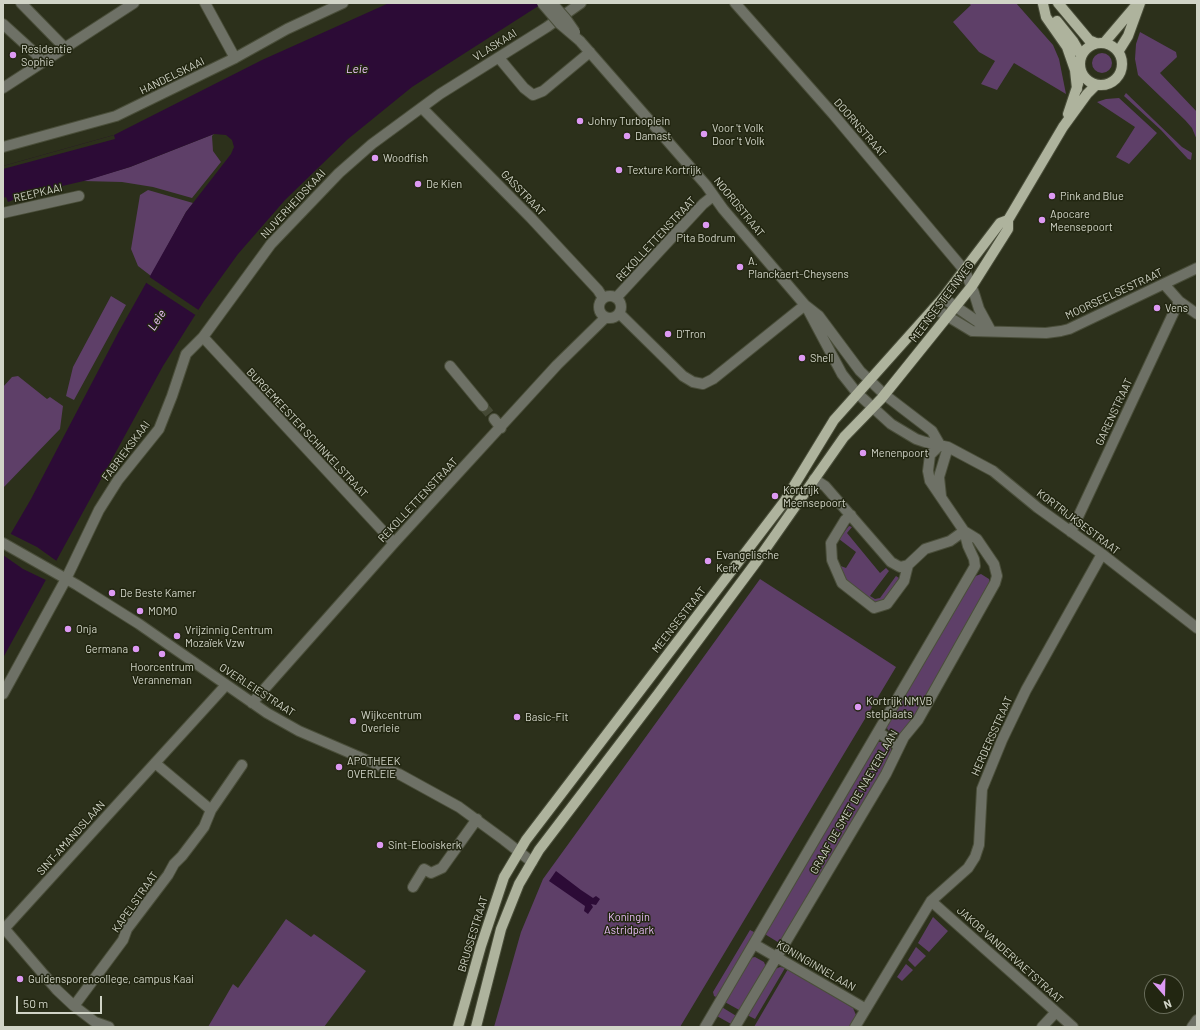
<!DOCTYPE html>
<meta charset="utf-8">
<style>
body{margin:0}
#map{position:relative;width:1200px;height:1030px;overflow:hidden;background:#2c301b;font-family:Barlow,sans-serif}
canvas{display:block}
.frame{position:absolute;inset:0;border:4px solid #d1d4c7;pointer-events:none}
.north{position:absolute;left:1144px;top:974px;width:40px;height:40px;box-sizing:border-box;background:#222611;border:1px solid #686c5a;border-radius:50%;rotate:160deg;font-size:11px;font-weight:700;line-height:16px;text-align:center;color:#d1d4c7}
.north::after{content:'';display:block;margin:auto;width:14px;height:18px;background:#dd99f3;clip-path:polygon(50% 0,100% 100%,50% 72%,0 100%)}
.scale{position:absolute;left:16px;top:996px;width:86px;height:18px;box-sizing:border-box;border:2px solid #d1d4c7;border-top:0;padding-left:5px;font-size:12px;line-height:14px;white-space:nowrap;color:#d1d4c7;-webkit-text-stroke:3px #222611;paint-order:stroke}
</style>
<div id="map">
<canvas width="1200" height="1030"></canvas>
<div class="frame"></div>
<div class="north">N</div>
<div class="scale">50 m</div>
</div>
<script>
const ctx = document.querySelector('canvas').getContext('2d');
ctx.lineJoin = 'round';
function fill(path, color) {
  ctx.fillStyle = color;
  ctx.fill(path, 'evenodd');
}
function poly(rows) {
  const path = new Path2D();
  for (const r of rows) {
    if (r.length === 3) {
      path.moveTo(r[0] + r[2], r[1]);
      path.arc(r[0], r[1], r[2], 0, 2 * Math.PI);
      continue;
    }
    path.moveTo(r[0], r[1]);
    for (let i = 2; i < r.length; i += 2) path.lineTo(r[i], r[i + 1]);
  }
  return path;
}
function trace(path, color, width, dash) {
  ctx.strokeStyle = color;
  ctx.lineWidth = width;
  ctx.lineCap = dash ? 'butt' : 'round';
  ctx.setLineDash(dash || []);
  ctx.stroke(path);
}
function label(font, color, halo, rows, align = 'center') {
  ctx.font = font + ' Barlow,sans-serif';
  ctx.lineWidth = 3;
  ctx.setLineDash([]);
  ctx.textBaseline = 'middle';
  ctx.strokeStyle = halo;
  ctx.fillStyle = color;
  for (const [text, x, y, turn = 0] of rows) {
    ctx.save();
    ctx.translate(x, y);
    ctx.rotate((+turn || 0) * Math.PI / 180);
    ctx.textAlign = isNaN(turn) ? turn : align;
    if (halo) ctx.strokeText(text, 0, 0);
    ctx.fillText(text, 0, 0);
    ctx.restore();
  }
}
fill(poly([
 [968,3,1016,3,1053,45,1059,59,1066,94,1014,63,997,90,981,84,995,61,979,52,953,22,971,5],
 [1140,32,1176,52,1177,57,1160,73,1197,112,1197,140,1192,128,1185,120,1138,75,1135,59,1136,44],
 [1102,63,10],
 [1126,93,1182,147,1192,153,1191,160,1188,159,1161,130,1124,96],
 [1119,98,1157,133,1129,164,1116,157,1135,127,1097,102,1106,99],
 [214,134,212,136,213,151,221,162,192,198,153,187,122,182,83,181,130,167],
 [148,190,193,203,186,212,151,276,138,266,131,249,140,195],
 [111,296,126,305,74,400,66,396,73,367],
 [18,376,47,399,50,397,63,406,60,429,3,488,3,387,12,377],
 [849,526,852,527,847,533,880,573,886,568,889,571,870,596,875,599,880,598,896,576,899,578,884,600,878,604,862,596,863,593,840,577,838,565,846,568,856,552,839,539],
 [981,574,989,579,990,585,905,733,899,737,897,736,888,730,886,726,973,577],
 [760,579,896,667,680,1027,494,1027,521,932,543,879],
 [877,742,881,742,890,747,893,754,781,944,763,933],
 [933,917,948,931,929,952,918,943],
 [286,919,311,937,314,934,366,971,324,1027,208,1027,233,984,238,988],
 [750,930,756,933,718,998,714,996,713,992],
 [916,947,926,956,915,967,908,960],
 [755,957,764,962,766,967,741,1011,723,1001,750,958],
 [906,964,913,970,902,981,897,977],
 [780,967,785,968,755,1019,747,1015,773,970],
 [788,969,853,1008,856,1015,850,1027,754,1027],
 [720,1006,738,1017,733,1025,715,1015]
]), '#5e3f68');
fill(poly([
 [389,3,543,3,412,87,348,139,285,200,238,254,204,301,163,366,3,658,3,547,31,499,118,333,186,212,231,154,234,147,232,140,226,135,214,134,130,167,88,180,28,194,8,202,6,197,3,198,3,166,114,135,262,60],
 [556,871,581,890,593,898,596,896,600,899,596,905,591,904,593,907,588,914,584,911,585,906,549,881]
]), '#2c0b36');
fill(poly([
 [114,135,115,139,3,169,3,166],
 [148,276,200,311,197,316,145,282],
 [9,533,37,547,58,562,48,581,23,569,3,555,3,543]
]), '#2c301b');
trace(poly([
 [483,406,494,419]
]), '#454935', 10, [10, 5]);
const minor = poly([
 [21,3,65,48],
 [205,3,235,58],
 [735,3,833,114,965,271,974,293,979,309,991,331],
 [3,24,36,54,42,63],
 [580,41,706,185,723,209,805,305,819,316,860,371,885,395,932,431,940,445],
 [499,58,524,88,533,95,543,91,590,52],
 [3,88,134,3],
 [422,108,531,218,598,290,603,298],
 [3,147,116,116,235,58,287,29,343,3],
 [3,213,79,196],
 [1164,284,1179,301,1197,314],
 [610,307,11],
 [616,298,703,204,713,196],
 [943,298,987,328],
 [807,308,842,374,857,393,891,424,916,439,925,442,948,447,993,471,1038,508,1102,554,1197,628],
 [934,308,972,331,1046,333,1061,331,1069,329,1197,268],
 [619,313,683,376,693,382,703,384,713,379,805,305],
 [203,337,394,543],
 [450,366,483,406],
 [494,419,501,428],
 [814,479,825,486,891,562,900,567,908,565,925,549,950,541,964,531],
 [941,496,939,477,948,447],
 [851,515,845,520,831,543,832,560,842,583,874,608,887,604,904,581,908,565],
 [1071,532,1179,301],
 [3,543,77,585,139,624,267,713,299,731,399,774,459,807,504,840,532,862],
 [3,694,66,579,99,510,118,480,159,429,172,396,186,354,203,337,271,244,339,173,372,144,440,94,547,27,581,3],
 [252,703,394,543,557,365,606,317],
 [878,732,899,746],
 [155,763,211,810,242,765],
 [413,887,424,869,431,873,442,868,477,819],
 [931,901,1073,1027],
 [3,927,57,990,74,1006,95,1022,109,1027],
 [4,929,226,685],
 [754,944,866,1009],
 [74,1006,123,940,127,929,168,875,174,864,182,856,204,827,211,810],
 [705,1027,975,566,974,559,968,546,964,531,930,481,928,471,930,455,940,445],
 [735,1027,886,774,904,737,918,720,995,583,997,576,994,564,977,539,964,531],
 [855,1027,931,901,968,868,975,857,979,845,982,789,1002,740,1026,690,1102,554],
 [1042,1027,1056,1012],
 [1192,1027,1197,1020]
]);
const major = poly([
 [1058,3,1089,40,1096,43],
 [1043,4,1046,17,1067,47,1075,70,1077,89],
 [1057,21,1073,41,1081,55],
 [1104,43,1138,3],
 [1101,64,21],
 [1118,52,1128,36,1140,3],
 [1068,114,1078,84],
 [458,1027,481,946,504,877,526,840,784,502,834,420,943,298,1000,223,1008,220],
 [476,1027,501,929,519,884,539,850,658,694,757,561,844,437,881,399,972,286,1008,229,1008,220,1063,127,1087,94,1096,85]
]);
trace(minor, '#4a4e3a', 12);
trace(major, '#4a4e3a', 12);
trace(minor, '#6e7166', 10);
trace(major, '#aeb39d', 10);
const minorBridge = poly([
 [542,3,560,24,580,41],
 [552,3,566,19,575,32]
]);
trace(minorBridge, '#4a4e3a', 12, []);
trace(minorBridge, '#6e7166', 10);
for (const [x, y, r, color] of [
 [13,55,4,"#dd99f3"],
 [580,121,4,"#dd99f3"],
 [704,134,4,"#dd99f3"],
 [627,136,4,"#dd99f3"],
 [375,158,4,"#dd99f3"],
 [619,170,4,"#dd99f3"],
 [418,184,4,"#dd99f3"],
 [1052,196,4,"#dd99f3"],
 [1042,220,4,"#dd99f3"],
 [706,225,4,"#dd99f3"],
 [740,267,4,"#dd99f3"],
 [1157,308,4,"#dd99f3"],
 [668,334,4,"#dd99f3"],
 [802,358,4,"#dd99f3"],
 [863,453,4,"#dd99f3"],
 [775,496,4,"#dd99f3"],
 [708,561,4,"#dd99f3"],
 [112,593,4,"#dd99f3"],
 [140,611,4,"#dd99f3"],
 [68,629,4,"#dd99f3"],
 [177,636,4,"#dd99f3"],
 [136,649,4,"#dd99f3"],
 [162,654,4,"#dd99f3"],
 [858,707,4,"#dd99f3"],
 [517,717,4,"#dd99f3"],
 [353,721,4,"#dd99f3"],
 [339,767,4,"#dd99f3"],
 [380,845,4,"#dd99f3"],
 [20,979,4,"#dd99f3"]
]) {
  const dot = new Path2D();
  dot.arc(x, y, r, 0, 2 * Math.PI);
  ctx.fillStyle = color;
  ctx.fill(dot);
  trace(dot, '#222611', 1.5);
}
label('11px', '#d1d4c7', '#222611', [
 ["VLASKAAI",495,45,-32],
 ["HANDELSKAAI",172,76,-26],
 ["DOORNSTRAAT",860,128,49],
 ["REEPKAAI",38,193,-13],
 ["GASSTRAAT",523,193,46],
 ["NIJVERHEIDSKAAI",293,204,-47],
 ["NOORDSTRAAT",739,207,51],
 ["REKOLLETTENSTRAAT",656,239,-47],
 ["MOORSEELSESTRAAT",1114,294,-25],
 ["MEENSESTEENWEG",942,302,-53],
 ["GARENSTRAAT",1114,412,-65],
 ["BURGEMEESTER SCHINKELSTRAAT",307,433,47],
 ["FABRIEKSKAAI",126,451,-53],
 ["REKOLLETTENSTRAAT",418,500,-47],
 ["KORTRIJKSESTRAAT",1078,522,37],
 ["MEENSESTRAAT",679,620,-52],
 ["OVERLEIESTRAAT",257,690,33],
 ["HERDERSSTRAAT",992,736,-66],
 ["GRAAF DE SMET DE NAEYERLAAN",854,802,-60],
 ["SINT-AMANDSLAAN",71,838,-48],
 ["KAPELSTRAAT",135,902,-55],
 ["BRUGSESTRAAT",473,934,-73],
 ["JAKOB VANDERVAETSTRAAT",1010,955,42],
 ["KONINGINNELAAN",816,966,30]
]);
label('11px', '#d1d4c7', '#222611', [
 ["Residentie",21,49],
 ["Sophie",21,62],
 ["Johny Turboplein",588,121],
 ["Voor 't Volk",712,128],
 ["Door 't Volk",712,141],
 ["Damast",635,136],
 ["Woodfish",383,158],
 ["Texture Kortrijk",627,170],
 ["De Kien",426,184],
 ["Pink and Blue",1060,196],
 ["Apocare",1050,214],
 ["Meensepoort",1050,227],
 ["Pita Bodrum",706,238,"center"],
 ["A.",748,261],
 ["Planckaert-Cheysens",748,274],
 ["Vens",1165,308],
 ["D'Tron",676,334],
 ["Shell",810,358],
 ["Menenpoort",871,453],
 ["Kortrijk",783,490],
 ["Meensepoort",783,503],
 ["Evangelische",716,555],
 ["Kerk",716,568],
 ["De Beste Kamer",120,593],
 ["MOMO",148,611],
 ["Onja",76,629],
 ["Vrijzinnig Centrum",185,630],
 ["Mozaïek Vzw",185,643],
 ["Germana",128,649,"right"],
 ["Hoorcentrum",162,667,"center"],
 ["Veranneman",162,680,"center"],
 ["Kortrijk NMVB",866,701],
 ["stelplaats",866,714],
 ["Wijkcentrum",361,715],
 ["Overleie",361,728],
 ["Basic-Fit",525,717],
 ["APOTHEEK",347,761],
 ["OVERLEIE",347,774],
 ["Sint-Elooiskerk",388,845],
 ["Guldensporencollege, campus Kaai",28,979]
], 'left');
label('11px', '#e9bdf8', '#222611', [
 ["Koningin",629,917],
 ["Astridpark",629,930]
]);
label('italic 12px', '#eec3fd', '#222611', [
 ["Leie",357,69],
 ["Leie",157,320,-57]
]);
</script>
